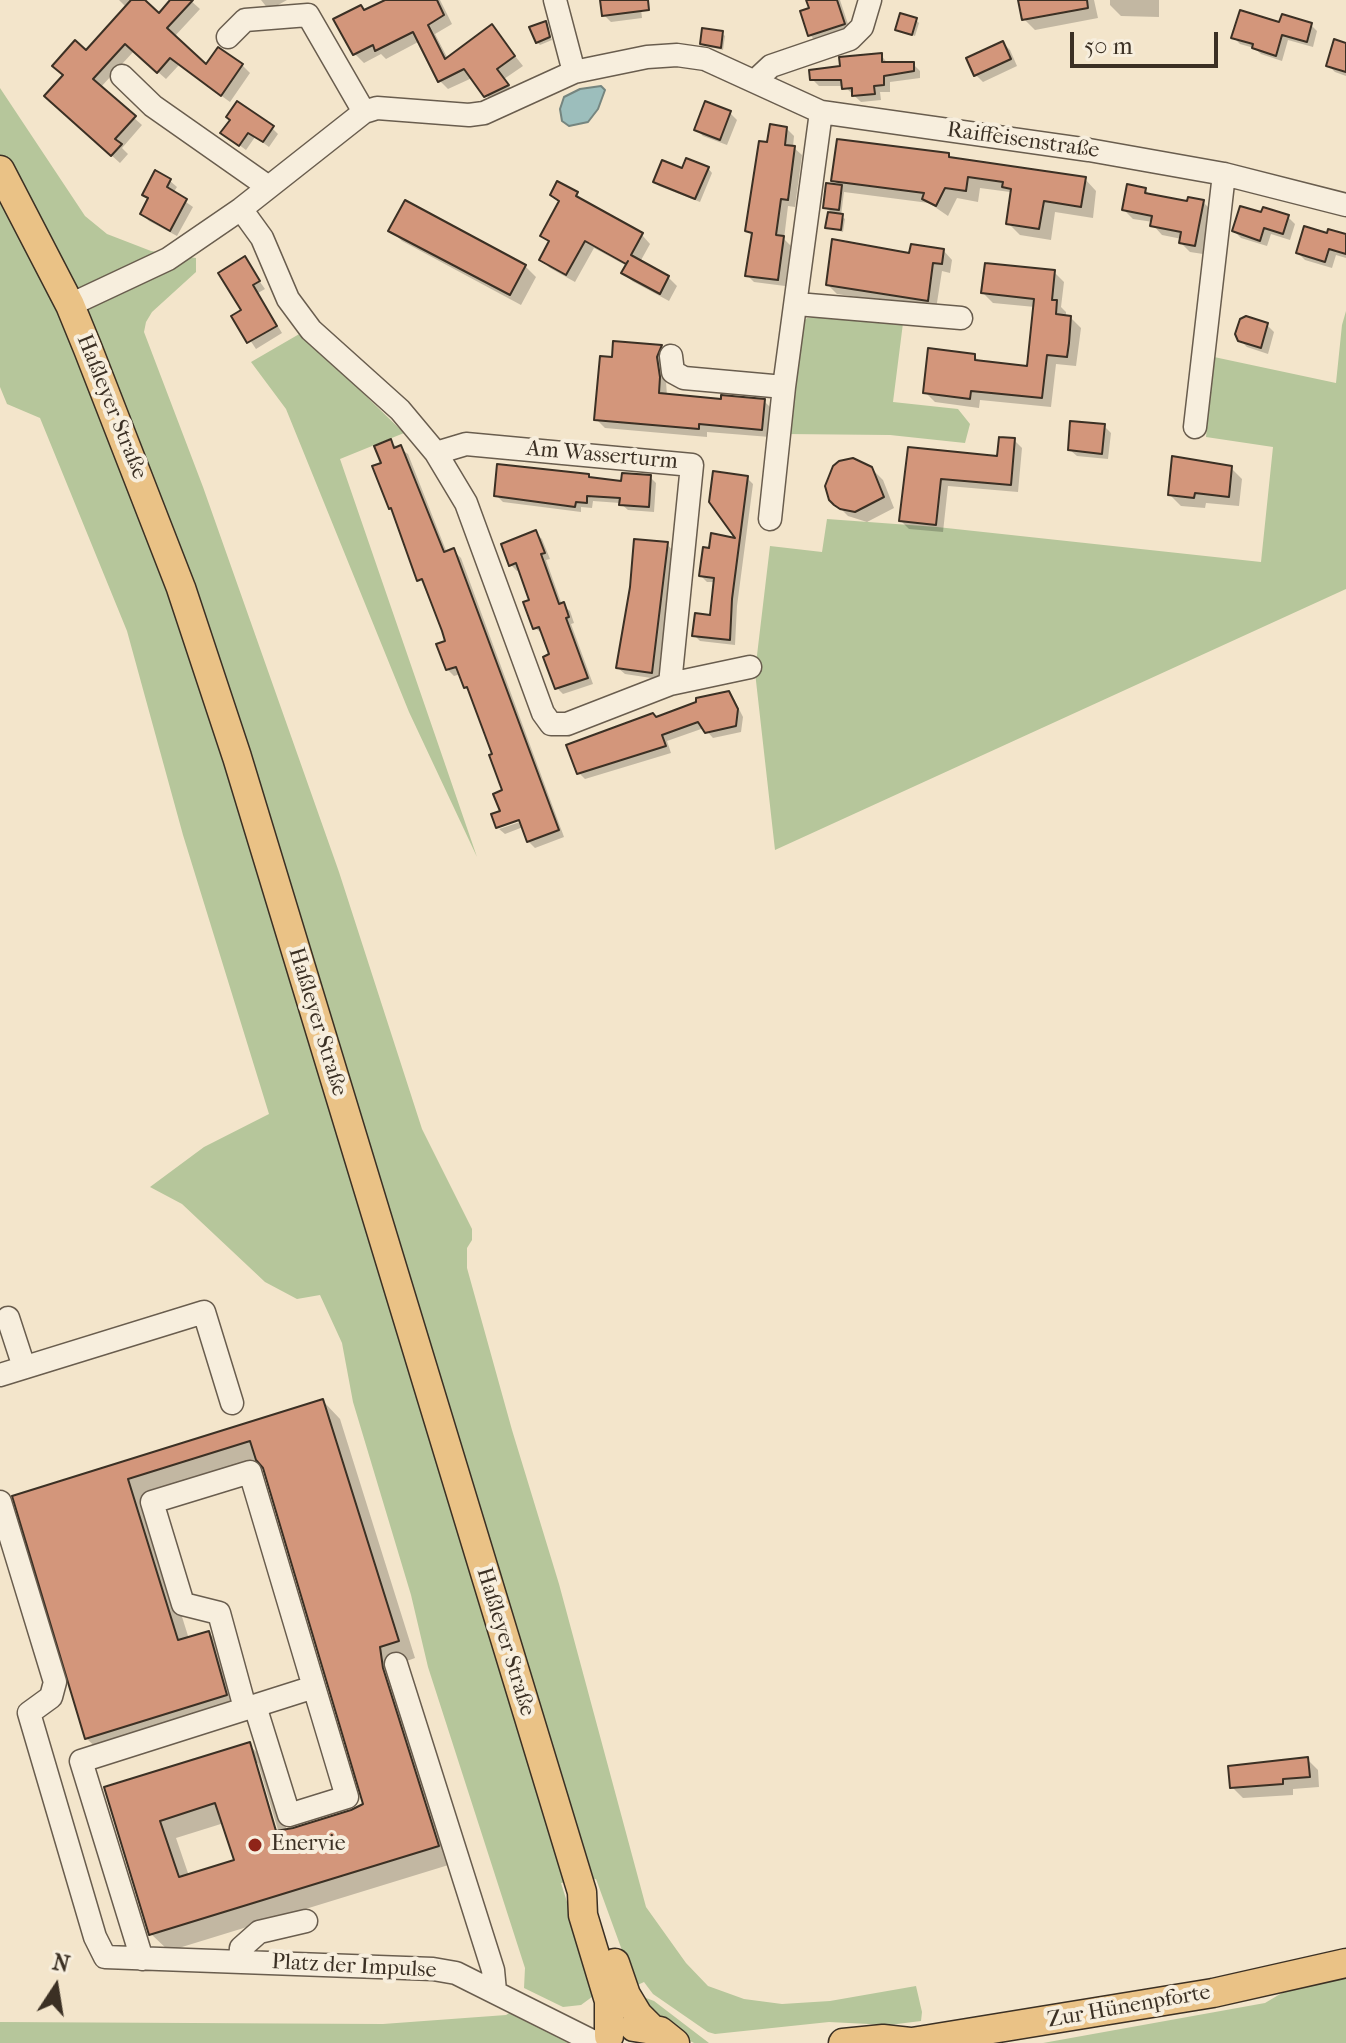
<!DOCTYPE html>
<meta charset="utf-8">
<style>
body{margin:0}
#map{position:relative;width:1346px;height:2043px;overflow:hidden;background:#f3e5cb;font-family:"IM FELL French Canon",serif}
canvas{display:block}
.north{position:absolute;left:16px;top:1947px;width:80px;height:80px;-webkit-text-stroke:6px #f7eedd;paint-order:stroke;rotate:12deg;font-size:22px;font-weight:700;line-height:32px;text-align:center;color:#3b3024}
.north::after{content:'';display:block;margin:auto;width:28px;height:36px;background:#3b3024;clip-path:polygon(50% 0,100% 100%,50% 72%,0 100%)}
.scale{position:absolute;left:1070px;top:32px;width:148px;height:36px;box-sizing:border-box;border:4px solid #3b3024;border-top:0;padding-left:10px;font-size:24px;line-height:28px;white-space:nowrap;color:#3b3024;-webkit-text-stroke:6px #f7eedd;paint-order:stroke}
</style>
<div id="map">
<canvas width="1346" height="2043"></canvas>
<div class="north">N</div>
<div class="scale">50 m</div>
</div>
<script>
const ctx = document.querySelector('canvas').getContext('2d');
ctx.lineJoin = 'round';
function fill(path, color) {
  ctx.fillStyle = color;
  ctx.fill(path, 'evenodd');
}
function poly(rows) {
  const path = new Path2D();
  for (const r of rows) {
    path.moveTo(r[0], r[1]);
    for (let i = 2; i < r.length; i += 2) path.lineTo(r[i], r[i + 1]);
  }
  return path;
}
function trace(path, color, width, dash) {
  ctx.strokeStyle = color;
  ctx.lineWidth = width;
  ctx.lineCap = dash ? 'butt' : 'round';
  ctx.setLineDash(dash || []);
  ctx.stroke(path);
}
function label(font, color, halo, rows, align = 'center') {
  ctx.font = font + ' "IM FELL French Canon",serif';
  ctx.lineWidth = 8;
  ctx.setLineDash([]);
  ctx.textBaseline = 'middle';
  ctx.strokeStyle = halo;
  ctx.fillStyle = color;
  for (const [text, x, y, turn = 0] of rows) {
    ctx.save();
    ctx.translate(x, y);
    ctx.rotate((+turn || 0) * Math.PI / 180);
    ctx.textAlign = isNaN(turn) ? turn : align;
    if (halo) ctx.strokeText(text, 0, 0);
    ctx.fillText(text, 0, 0);
    ctx.restore();
  }
}
fill(poly([
 [0,88,85,216,107,234,151,251,196,258,196,272,152,312,146,322,144,332,203,487,339,872,422,1129,472,1229,472,1240,467,1248,467,1268,512,1430,559,1584,646,1907,686,1963,708,1986,744,1999,782,2004,830,2001,916,1986,922,2012,921,2021,889,2025,829,2022,715,2034,708,2032,653,1994,644,1982,631,1988,627,1964,596,1879,561,1883,596,1994,581,2005,563,2007,524,1988,525,1968,428,1667,411,1595,353,1402,342,1343,320,1295,297,1299,265,1282,182,1204,150,1187,204,1147,269,1114,183,835,127,631,40,418,7,404,0,387],
 [1346,311,1346,589,775,850,755,672,770,546,822,552,827,519,937,527,1261,562,1273,447,1206,437,1214,357,1336,383,1342,325],
 [823,316,903,323,893,402,958,409,970,424,965,443,890,435,785,434,799,326,807,318],
 [301,333,404,433,340,459,477,857,409,712,286,409,251,362],
 [1346,1968,1346,2043,1043,2043,1265,2003,1292,1987],
 [638,1995,654,2001,709,2043,694,2043,688,2040,660,2017],
 [511,2012,569,2043,0,2043,0,2022,383,2024,506,2015]
]), '#b6c69b');
const water = poly([
 [601,86,605,90,598,109,588,122,569,126,562,121,560,109,564,97,580,89,601,86]
]);
fill(water, '#9cbebc');
trace(water, '#75857f', 2);
fill(poly([
 [119,0,142,0,159,16,173,0,190,0,200,9,174,37,207,67,242,65,250,73,230,102,179,65,166,79,134,51,100,88,142,125,122,148,128,154,120,163,54,104,86,53,127,8],
 [261,0,287,0,269,10],
 [391,0,440,0,452,24,435,34,448,59,492,27,523,66,504,79,516,95,495,105,472,78,448,89,440,81,420,41,386,59,381,54,364,63,355,54,365,12],
 [602,0,640,0,642,18,611,22,604,15],
 [809,0,840,0,850,30,816,41,810,35,811,9],
 [1020,0,1094,0,1098,18,1035,30,1024,19],
 [1110,0,1159,0,1159,17,1121,16,1110,5],
 [916,20,919,23,915,36,897,29],
 [545,23,552,40,540,45,537,42],
 [1280,24,1311,25,1317,31,1313,47,1288,40,1282,61,1261,54,1254,48,1240,44,1233,37],
 [722,33,725,36,723,50,705,46,702,43],
 [1003,43,1010,50,1017,66,983,82,976,75],
 [1346,45,1346,76,1335,72,1328,65],
 [881,55,888,64,913,64,920,71,920,78,890,82,890,92,880,92,881,100,861,102,844,86,819,86,812,79],
 [730,113,737,120,727,145,703,136,696,129],
 [272,128,278,134,269,147,255,137,246,150,223,133],
 [786,128,794,136,793,147,802,155,795,207,788,206,784,239,791,246,785,286,754,282,747,275,753,236,748,231,769,145],
 [949,155,952,159,1085,179,1096,191,1093,218,1055,212,1051,240,1020,235,1008,223,1012,194,1010,192,980,188,978,202,957,198,948,216,929,203,844,192,841,216,845,219,843,232,827,227,830,211,825,208,840,186,833,180],
 [708,168,712,173,700,202,659,186,655,182,683,171],
 [170,181,177,187,173,193,193,207,177,236,149,221,142,214,150,200,144,195],
 [1145,190,1152,196,1189,204,1203,202,1212,211,1203,254,1190,252,1181,243,1182,239,1162,235,1153,225,1153,222,1133,219,1124,210],
 [577,194,585,203,642,235,650,244,640,262,668,277,677,286,669,301,632,281,624,273,627,266,594,248,575,282,550,268,541,260,550,244,542,236,560,203,552,195],
 [1262,215,1288,217,1295,224,1290,240,1271,234,1267,246,1241,238,1234,231],
 [391,230,525,266,536,277,521,305,402,241],
 [1328,236,1346,236,1346,258,1336,255,1332,268,1305,260,1298,253],
 [943,250,952,260,950,273,942,271,936,309,837,294,828,285,911,256],
 [244,259,265,289,258,293,282,333,256,349,234,316,243,311],
 [1054,272,1064,282,1061,307,1066,312,1066,317,1071,318,1081,328,1076,366,1056,364,1051,407,980,400,979,408,935,402,925,392,974,356,981,363,1028,368,1035,307,993,303,983,293],
 [1267,325,1274,332,1268,354,1247,347,1240,340],
 [615,343,661,347,670,356,665,367,667,396,723,401,764,401,773,410,770,437,707,432,707,437,605,428,596,419,614,359],
 [1104,426,1111,433,1108,459,1077,456,1070,450],
 [1014,440,1022,448,1018,492,948,486,943,532,909,529,901,521,909,450,999,458],
 [390,442,408,454,447,553,454,551,461,558,564,837,535,848,528,841,523,827,505,834,499,829,529,819,527,815,498,827,505,791,494,755,472,694,465,687,461,674,454,676,447,669,447,642,374,467,383,464],
 [840,463,871,468,883,480,894,508,867,522,848,516,831,499,827,486,830,473],
 [1231,468,1242,479,1239,506,1206,503,1205,508,1181,506,1170,495],
 [588,475,593,480,623,483,650,477,656,483,654,512,628,510,620,503,593,501,592,508,581,507,581,512,503,502,496,495],
 [747,478,753,484,737,606,735,645,700,641,694,635,712,617,715,582,707,582,701,576,711,550,713,535,740,541,711,501],
 [536,533,542,539,550,559,546,560,562,605,570,611,574,623,571,624,593,684,563,694,557,688,551,656,543,634,535,628,532,601,521,570,517,571,511,565],
 [667,544,673,551,658,679,625,674,618,668,632,587],
 [728,693,734,699,743,717,741,732,713,738,704,728,667,741,671,753,585,779,579,773,657,719],
 [323,1401,340,1419,415,1658,396,1665,455,1863,169,1951,151,1934,106,1789,249,1745,267,1762,287,1831,366,1805,265,1467,259,1460,144,1496,189,1639,209,1633,226,1650,243,1713,104,1755,86,1738,15,1497],
 [254,1763,258,1763,281,1840,277,1841],
 [224,1823,236,1861,189,1876,176,1838],
 [1307,1759,1318,1770,1319,1787,1293,1789,1293,1795,1243,1798,1232,1787]
]), '#0003');
const building = poly([
 [131,0,145,0,159,13,170,0,193,0,167,28,206,64,218,47,243,64,221,96,170,58,157,73,125,44,93,79,136,116,115,139,122,144,111,156,44,96,63,75,52,66,75,40,86,50,131,0],
 [385,0,437,0,444,15,428,25,445,59,492,24,515,56,497,69,509,85,484,97,464,69,438,82,413,32,375,51,373,45,353,55,333,19,361,5,364,10,385,0],
 [600,0,648,0,649,10,602,16,600,0],
 [806,0,837,0,845,24,808,36,800,11,809,8,806,0],
 [1018,0,1087,0,1088,8,1022,20,1018,0],
 [1240,10,1279,22,1282,14,1312,23,1307,42,1282,35,1276,56,1252,48,1253,44,1231,38,1240,10],
 [900,13,917,18,912,35,895,30,900,13],
 [546,21,550,37,536,43,529,27,546,21],
 [702,28,723,31,721,48,700,44,702,28],
 [1334,39,1346,43,1346,72,1326,66,1334,39],
 [1003,41,1011,59,974,76,966,58,1003,41],
 [882,53,882,62,914,62,914,71,884,76,884,85,874,86,875,94,852,96,852,88,842,89,841,80,810,80,809,70,840,66,839,57,882,53],
 [237,101,274,126,263,142,248,133,239,146,220,133,230,120,226,117,237,101],
 [705,101,731,111,720,140,694,130,705,101],
 [770,124,787,127,785,145,795,146,788,200,781,199,776,235,784,236,778,280,745,276,752,233,745,231,759,141,767,142,770,124],
 [837,139,949,153,949,157,1086,177,1081,207,1044,201,1039,229,1006,224,1011,189,1002,187,1003,182,968,177,966,191,945,188,936,206,922,199,924,193,831,181,837,139],
 [686,158,709,167,695,199,653,182,662,160,682,168,686,158],
 [155,170,171,179,167,187,187,199,170,231,140,214,148,198,142,195,155,170],
 [557,181,578,192,576,196,643,233,631,255,669,276,660,294,621,273,628,261,626,264,585,241,566,275,539,260,549,241,540,236,559,201,550,195,557,181],
 [826,183,842,185,839,210,823,208,826,183],
 [1127,184,1146,188,1145,193,1187,201,1188,197,1204,200,1195,246,1179,243,1181,232,1150,226,1152,216,1122,210,1127,184],
 [405,200,526,265,510,295,388,231,405,200],
 [1240,206,1261,212,1263,207,1289,215,1283,234,1264,228,1260,241,1232,231,1240,206],
 [828,212,843,214,841,230,825,228,828,212],
 [1304,226,1327,233,1328,229,1346,234,1346,254,1329,249,1325,262,1296,253,1304,226],
 [832,239,909,253,911,244,944,249,942,264,933,263,928,301,826,285,832,239],
 [245,256,260,281,253,285,277,326,247,343,231,316,241,310,218,273,245,256],
 [985,263,1055,270,1052,300,1057,300,1056,314,1071,316,1069,343,1067,357,1047,355,1042,398,971,391,970,399,923,393,928,348,975,354,975,360,1027,366,1034,299,981,293,985,263],
 [1246,316,1268,323,1261,348,1238,341,1235,334,1240,319,1246,316],
 [613,341,662,345,657,357,660,377,659,393,721,399,721,395,765,399,762,430,699,424,699,429,594,420,600,356,612,357,613,341],
 [1070,421,1105,424,1102,454,1068,450,1070,421],
 [999,437,1015,438,1011,485,941,479,936,525,899,521,908,447,997,456,999,437],
 [391,439,394,448,401,445,444,552,454,548,559,830,527,842,519,820,496,828,491,814,500,811,493,794,502,790,489,755,492,754,467,687,464,688,456,667,446,670,436,644,445,641,442,631,422,579,417,581,391,508,389,509,372,466,381,463,374,446,391,439],
 [1172,456,1232,466,1229,497,1195,493,1194,498,1168,495,1172,456],
 [853,458,872,467,884,497,855,512,840,509,834,505,829,500,825,486,833,466,839,461,853,458],
 [497,464,589,474,589,477,621,481,622,473,651,475,649,507,619,505,620,498,587,496,587,503,576,502,575,507,494,496,497,464],
 [713,471,748,476,732,599,730,640,692,636,695,613,710,615,714,578,699,576,703,547,709,548,711,533,735,538,709,502,713,471],
 [536,530,545,553,541,554,559,604,564,602,569,617,566,618,588,678,555,689,543,657,549,654,539,627,533,629,523,602,529,600,516,563,509,566,501,544,536,530],
 [634,539,668,542,652,673,616,668,630,587,634,539],
 [729,691,738,709,736,726,705,733,698,722,662,735,666,746,577,774,566,745,653,713,656,717,696,702,696,698,729,691],
 [323,1399,399,1641,380,1647,383,1668,439,1846,149,1935,104,1787,250,1742,276,1831,293,1828,351,1810,363,1804,263,1468,256,1460,250,1441,128,1479,178,1640,209,1631,227,1695,85,1739,12,1496,323,1399],
 [215,1803,234,1860,179,1877,160,1821,215,1803],
 [1308,1757,1310,1777,1283,1779,1283,1784,1230,1788,1228,1766,1308,1757]
]);
fill(building, '#d3967b');
trace(building, '#3b3024', 2);
const minor = poly([
 [555,0,574,72],
 [228,37,245,20,308,15,364,112],
 [122,76,153,106,267,186],
 [756,80,771,66,850,39,862,27,870,0],
 [241,209,262,238,288,299,311,330,400,410,436,453,466,503,543,713,551,724,567,724,670,684,692,465,466,444,436,453],
 [797,304,961,318],
 [70,305,168,259,241,209,364,112,377,108,469,115,484,113,574,72,647,57,677,55,705,59,821,112,1089,150,1224,174,1346,205],
 [671,356,673,372,684,378,784,387],
 [1195,427,1224,174],
 [770,519,784,387,821,112],
 [670,684,750,667],
 [8,1318,24,1367],
 [0,1375,204,1312,232,1403],
 [0,1502,55,1682,51,1697,29,1713,95,1937,105,1957,433,1969,456,1973,596,2043],
 [396,1664,493,1970,495,1991],
 [255,1706,289,1815,347,1797,314,1687],
 [142,1959,81,1761,314,1687,250,1472,152,1502,183,1604,219,1613,245,1708],
 [240,1961,241,1948,259,1932,306,1921]
]);
const major = poly([
 [0,170,70,305,88,349,181,588,237,757,582,1892,583,1915,609,2001,609,2036],
 [615,1963,626,1995,638,2015,651,2028],
 [634,2027,660,2031,675,2043],
 [843,2043,883,2039,910,2042],
 [906,2043,1213,1993,1346,1963]
]);
trace(minor, '#695d4e', 25);
trace(major, '#3b3024', 31);
trace(minor, '#f7eedd', 22);
trace(major, '#eac286', 28);
for (const [x, y, r, color] of [
 [255,1845,8,"#8f2418"]
]) {
  const dot = new Path2D();
  dot.arc(x, y, r, 0, 2 * Math.PI);
  ctx.fillStyle = color;
  ctx.fill(dot);
  trace(dot, '#f7eedd', 3);
}
label('22px', '#3b3024', '#f7eedd', [
 ["Raiffeisenstraße",1023,141,8],
 ["Haßleyer Straße",111,407,68],
 ["Am Wasserturm",602,456,5],
 ["Haßleyer Straße",317,1022,73],
 ["Haßleyer Straße",505,1642,73],
 ["Platz der Impulse",354,1967,3],
 ["Zur Hünenpforte",1129,2007,-10]
]);
label('22px', '#3b3024', '#f7eedd', [
 ["Enervie",271,1845]
], 'left');
</script>
